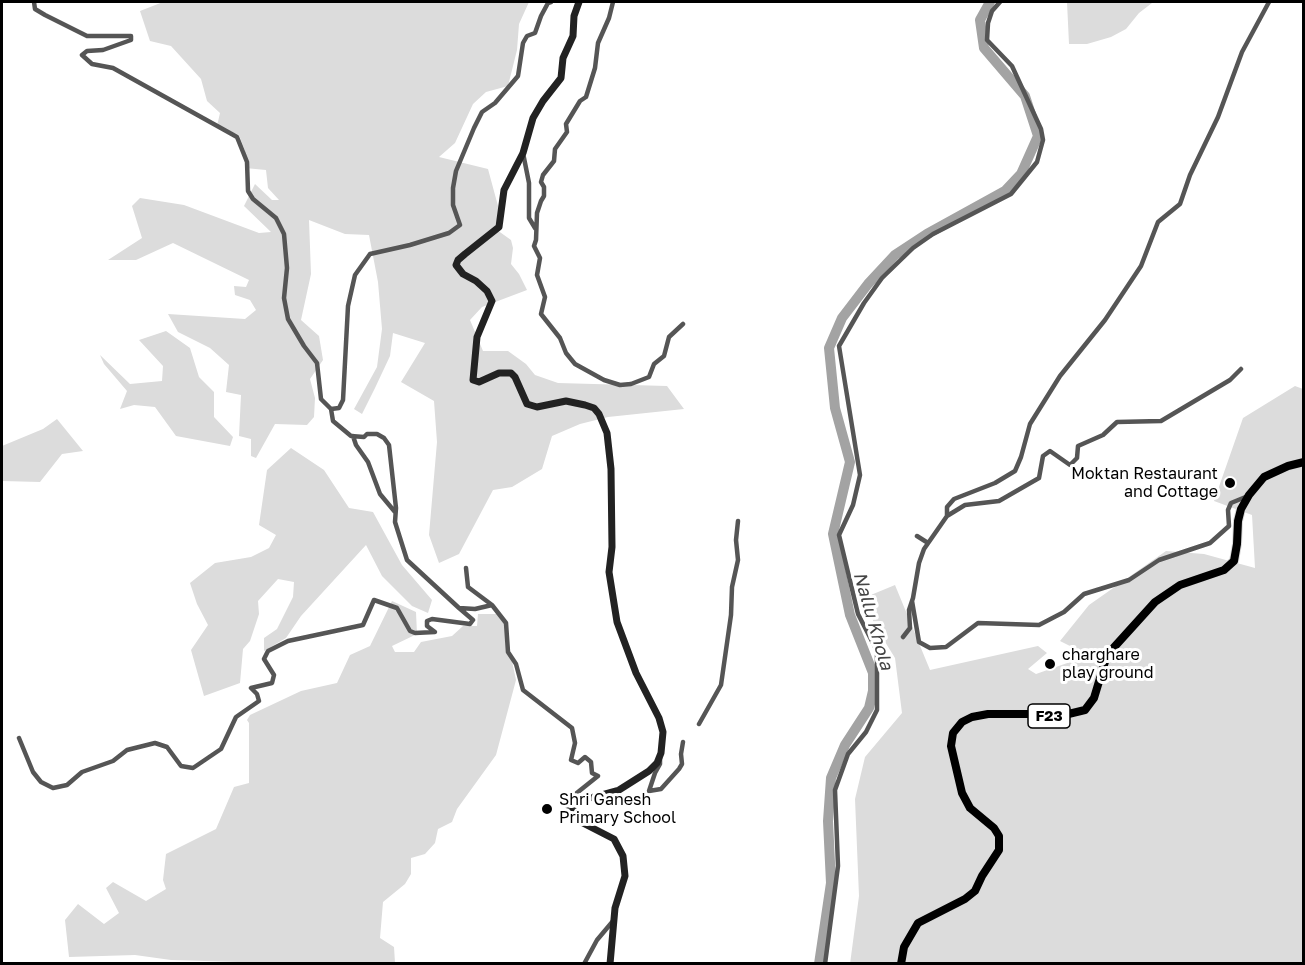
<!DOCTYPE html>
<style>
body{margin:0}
#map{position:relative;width:1305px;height:965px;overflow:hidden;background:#fff;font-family:"Golos Text",sans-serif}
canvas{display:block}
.frame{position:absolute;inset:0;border:3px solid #000;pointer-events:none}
</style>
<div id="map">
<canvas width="1305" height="965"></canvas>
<div class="frame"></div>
</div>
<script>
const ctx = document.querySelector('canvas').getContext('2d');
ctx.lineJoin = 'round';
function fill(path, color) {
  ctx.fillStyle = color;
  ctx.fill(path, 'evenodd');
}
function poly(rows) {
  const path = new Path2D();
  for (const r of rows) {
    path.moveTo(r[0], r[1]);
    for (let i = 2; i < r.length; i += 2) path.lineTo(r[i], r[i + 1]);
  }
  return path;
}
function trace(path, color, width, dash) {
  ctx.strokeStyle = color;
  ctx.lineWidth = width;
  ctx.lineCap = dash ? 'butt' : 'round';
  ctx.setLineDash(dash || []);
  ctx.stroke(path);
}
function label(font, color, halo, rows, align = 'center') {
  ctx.font = font + ' "Golos Text",sans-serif';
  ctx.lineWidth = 6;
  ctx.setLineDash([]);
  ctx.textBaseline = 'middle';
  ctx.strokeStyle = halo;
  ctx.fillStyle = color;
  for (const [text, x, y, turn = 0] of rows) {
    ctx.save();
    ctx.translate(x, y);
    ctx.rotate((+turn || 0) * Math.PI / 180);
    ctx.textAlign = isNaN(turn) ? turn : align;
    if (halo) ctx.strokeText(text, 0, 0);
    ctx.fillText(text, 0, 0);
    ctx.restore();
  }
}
fill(poly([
 [163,2,529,2,519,24,517,50,508,86,486,92,473,104,455,143,439,157,488,169,498,206,497,230,511,240,513,248,511,264,519,274,527,290,482,307,470,320,483,351,508,351,526,364,535,375,558,383,667,386,684,409,608,417,580,424,552,436,542,469,512,487,493,490,459,554,439,563,429,535,437,442,434,401,401,382,425,343,393,333,390,356,375,388,362,414,354,409,377,367,382,329,378,282,369,235,345,234,309,220,311,274,301,320,319,336,323,360,310,379,315,398,314,417,307,425,275,424,256,458,251,456,251,439,239,436,241,395,226,392,229,365,210,348,178,332,168,314,245,319,256,310,250,300,235,295,234,286,246,287,249,280,173,243,136,260,108,260,142,238,132,206,140,198,184,205,259,233,271,232,244,206,255,184,272,200,279,200,268,188,266,170,245,168,245,151,239,135,217,126,220,113,207,101,201,79,171,46,150,41,140,11],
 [1067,2,1167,2,1152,3,1139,13,1126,29,1111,37,1087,44,1069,44],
 [166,331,190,348,199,377,214,392,214,417,233,437,230,446,176,436,155,407,134,405,120,409,127,391,104,364,100,355,130,384,162,381,163,366,139,340],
 [1295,386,1303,389,1303,963,850,964,859,896,855,799,865,757,902,713,895,658,874,624,866,597,895,585,930,670,1038,646,1047,653,1028,669,1036,674,1073,661,1074,648,1060,641,1089,605,1166,551,1204,554,1255,568,1252,515,1214,501,1243,418],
 [57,419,83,451,62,454,40,482,2,481,2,446,43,429],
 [291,448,324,470,349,508,373,512,402,565,432,600,428,613,412,606,382,576,366,545,301,616,286,638,264,651,264,638,277,629,293,597,294,582,278,579,258,601,259,614,250,641,243,649,240,683,204,696,191,650,208,625,197,604,190,583,215,563,251,557,269,548,276,535,259,525,267,470],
 [392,601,416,612,417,634,392,646,395,652,414,652,421,642,452,636,463,626,477,626,478,614,502,614,516,680,496,755,457,809,452,822,438,829,435,843,425,854,411,858,411,874,405,884,383,902,380,938,394,947,395,963,240,964,238,962,171,960,135,955,69,957,65,920,78,904,104,924,119,913,106,888,113,882,146,901,166,889,163,880,166,854,216,829,234,787,249,783,249,723,247,720,250,715,301,691,337,683,350,655,370,646]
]), '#dcdcdc');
trace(poly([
 [819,964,831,883,828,821,831,778,845,745,869,708,873,691,873,673,850,615,833,534,850,462,835,408,829,348,842,318,868,284,895,255,927,234,1005,191,1021,174,1038,136,1025,96,984,48,980,20,990,2]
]), '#a3a3a3', 10);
const primary = poly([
 [901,964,904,947,918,923,965,899,975,891,982,876,999,850,999,836,994,828,970,808,962,793,951,746,953,733,962,722,972,717,988,714,1042,714,1056,717,1085,710,1094,698,1107,655,1155,602,1180,585,1224,570,1234,561,1237,544,1238,521,1241,509,1249,495,1264,477,1288,466,1304,462]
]);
trace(primary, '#dbdbdb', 10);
trace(poly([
 [34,2,35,9,45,15,87,36,131,36,131,40,103,50,87,51,82,55,92,64,113,68,237,137,247,162,248,191,253,199,276,218,284,234,287,268,284,298,288,319,304,346,317,363,321,399,331,409,339,408,343,400,348,306,355,275,370,254,410,245,449,233,460,225,453,205,453,188,456,171,474,128,482,112,495,103,518,76,523,43,527,36,535,33,541,16,548,3,551,2],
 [613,2,609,18,598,43,595,68,586,97,580,101,566,124,567,132,555,149,554,161,543,175,541,182,544,187,544,196,541,201,537,213,536,240,534,246,540,258,537,275,545,297,541,314,560,338,566,353,575,364,604,380,620,385,631,384,649,377,654,364,664,356,669,337,683,324],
 [523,153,529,183,529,218,535,228],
 [331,409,333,421,351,436,364,437,367,434,377,434,384,438,389,445,396,508,395,522,407,560,459,608,475,609,492,605],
 [353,436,356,445,368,462,380,494,395,512],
 [947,516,965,505,999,501,1039,478,1043,456,1050,451,1070,465,1077,458,1078,446,1103,435,1117,422,1161,421,1230,380,1241,369],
 [917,536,928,543],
 [466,568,468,587,492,605,506,623,508,652,516,664,523,690,572,728,575,743,571,760,578,763,585,757,591,762,592,773,598,776,568,800,567,806,572,813],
 [912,601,919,642,930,648,946,647,978,623,1039,625,1064,612,1084,594,1129,580,1159,560,1210,543,1229,526,1228,510,1231,503,1248,496],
 [903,637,910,628,909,610,913,598,919,563,924,549,947,516,947,507,954,499,995,483,1015,471,1021,457,1030,424,1060,376,1105,320,1141,266,1158,222,1180,204,1190,175,1218,117,1242,52,1269,2],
 [699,724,721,685,731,615,732,587,738,560,736,540,738,521],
 [19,738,33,772,41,782,53,788,67,785,82,772,113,761,127,750,155,743,167,747,181,766,193,768,221,749,236,717,259,701,257,694,251,688,272,683,274,675,264,659,268,651,288,641,363,625,374,600,397,608,410,631,415,633,435,632,427,626,427,621,432,619,470,624,473,620,459,608],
 [660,758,660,764,655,773,649,791,661,789,679,769,682,764,681,754,683,742],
 [584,964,597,940,613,921],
 [825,964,838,866,835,790,848,754,866,732,877,710,877,651,858,614,839,535,853,505,860,475,839,346,864,303,882,278,913,248,933,234,1011,194,1037,162,1043,140,1041,129,1012,66,987,40,988,23,992,11,1000,2]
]), '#555', 4.5);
trace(poly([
 [579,2,574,16,573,36,563,58,561,78,543,101,533,118,523,153,504,190,499,227,465,254,458,260,456,265,463,274,476,281,487,291,492,301,477,337,473,380,479,382,499,373,511,373,515,377,527,404,537,407,566,401,585,405,594,408,599,414,607,433,611,469,612,547,609,572,617,622,636,673,659,718,663,732,661,753,657,763,649,771,619,790,579,801,574,806,572,813,577,820,614,839,623,856,625,876,615,908,610,964]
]), '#222', 7);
trace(primary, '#000', 8);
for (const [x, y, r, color] of [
 [1230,483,6,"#000"],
 [1050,664,6,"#000"],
 [547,809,6,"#000"]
]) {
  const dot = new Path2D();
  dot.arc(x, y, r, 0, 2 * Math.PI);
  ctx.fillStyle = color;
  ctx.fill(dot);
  trace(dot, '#fff', 2);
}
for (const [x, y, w] of [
 [1049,716,42]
]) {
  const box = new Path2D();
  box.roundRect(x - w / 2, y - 12, w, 24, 4.5);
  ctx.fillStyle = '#fff';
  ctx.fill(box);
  trace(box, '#000', 1.5);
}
label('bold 15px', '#000', null, [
 ["F23",1049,716]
]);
label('16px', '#000', '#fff', [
 ["Moktan Restaurant",1218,474,"right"],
 ["and Cottage",1218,492,"right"],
 ["charghare",1062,655],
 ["play ground",1062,673],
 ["Shri Ganesh",559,800],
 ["Primary School",559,818]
], 'left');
label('italic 18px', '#444', '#fff', [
 ["Nallu Khola",873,621,74]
]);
</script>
